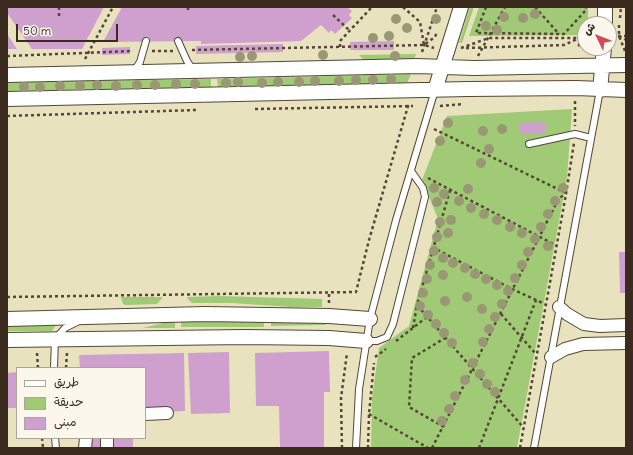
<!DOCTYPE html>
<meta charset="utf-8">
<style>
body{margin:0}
#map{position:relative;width:633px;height:455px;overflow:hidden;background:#e9e2bf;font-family:Delius,"Playpen Sans Arabic",sans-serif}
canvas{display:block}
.frame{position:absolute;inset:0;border:8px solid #3b2a1e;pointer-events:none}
.legend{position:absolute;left:16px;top:367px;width:130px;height:72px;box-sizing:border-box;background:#fbf7ec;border:1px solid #aea59a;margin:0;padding:5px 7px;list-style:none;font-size:12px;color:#3b2a1e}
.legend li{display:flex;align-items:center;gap:8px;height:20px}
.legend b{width:20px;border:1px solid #aea59a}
.north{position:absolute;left:577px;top:16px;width:40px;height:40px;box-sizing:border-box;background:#fbf7ec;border:1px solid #aea59a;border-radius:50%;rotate:313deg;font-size:11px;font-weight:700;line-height:16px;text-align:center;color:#3b2a1e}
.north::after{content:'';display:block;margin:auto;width:14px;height:18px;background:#d1495b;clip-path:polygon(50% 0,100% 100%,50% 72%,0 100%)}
.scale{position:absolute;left:16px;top:24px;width:102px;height:18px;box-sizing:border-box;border:2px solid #3b2a1e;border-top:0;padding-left:5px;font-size:12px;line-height:14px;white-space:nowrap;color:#3b2a1e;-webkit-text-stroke:3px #fbf7ec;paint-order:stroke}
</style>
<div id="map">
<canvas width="633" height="455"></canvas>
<div class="frame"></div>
<ul class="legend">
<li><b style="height:5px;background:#fff"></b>طريق</li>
<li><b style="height:11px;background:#a0ca76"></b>حديقة</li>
<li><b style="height:11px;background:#cfa0cd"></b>مبنى</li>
</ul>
<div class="north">ش</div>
<div class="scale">50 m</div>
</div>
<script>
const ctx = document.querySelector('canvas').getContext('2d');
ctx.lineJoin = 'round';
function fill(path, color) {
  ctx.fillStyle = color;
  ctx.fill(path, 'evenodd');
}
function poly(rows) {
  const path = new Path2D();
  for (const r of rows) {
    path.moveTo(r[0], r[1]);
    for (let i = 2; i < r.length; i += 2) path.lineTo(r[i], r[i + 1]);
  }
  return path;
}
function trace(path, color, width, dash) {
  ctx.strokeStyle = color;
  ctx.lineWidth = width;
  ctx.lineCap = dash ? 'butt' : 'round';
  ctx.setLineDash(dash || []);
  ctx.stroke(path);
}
fill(poly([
 [470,7,474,7,462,43,459,43],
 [479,7,588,7,588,24,585,24,585,35,469,36],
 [416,54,414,59,364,60,359,55],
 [411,74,407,83,218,87,217,79],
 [211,79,211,87,7,91,7,82],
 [572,109,567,178,517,448,371,448,372,398,379,348,409,326,438,219,422,180,447,116],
 [219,296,322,299,322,307,290,307,232,303,192,303,187,298,188,297],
 [121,297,163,297,157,304,126,305,123,304],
 [326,317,326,325,271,326,271,319],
 [264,318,264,327,181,327,181,320],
 [175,320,175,328,143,328],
 [62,322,56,325,52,331,7,331,7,323]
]), '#a0ca76');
fill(poly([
 [7,7,104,7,82,49,32,49,7,13],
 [122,7,347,7,352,11,349,15,352,18,335,34,331,30,329,33,321,25,301,41,201,44,201,41,103,42],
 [7,34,17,49,7,49],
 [394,41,394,50,350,50,350,42],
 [283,44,283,52,196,54,196,46],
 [130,47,130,54,102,55,102,48],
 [545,122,545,133,519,133,519,123],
 [619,252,626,252,626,293,620,293],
 [329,351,330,392,324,392,324,447,280,447,279,406,256,406,255,353],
 [229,352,230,413,191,414,188,353],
 [184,353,185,411,145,413,145,368,80,368,79,355],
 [17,372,17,408,7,408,7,373],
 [81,438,133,438,133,448,81,448]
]), '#cfa0cd');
const service = poly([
 [178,41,187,61,193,70],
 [134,71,140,62,146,41],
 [529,144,575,134,591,138],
 [366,341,377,341,387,337,393,324,425,197,423,188,411,171],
 [54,368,55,339,65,328,77,322],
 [55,438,56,448],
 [356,448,359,389,370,319,396,220,435,90],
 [534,448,600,90]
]);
const minor = poly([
 [559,307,567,314,584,324,600,326,626,325],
 [551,357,565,349,583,344,626,343],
 [145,414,167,413],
 [85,448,86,438],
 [107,448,107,438]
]);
const tertiary = poly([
 [605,24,605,7],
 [7,75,417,66,474,68,626,65],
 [435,90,461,7],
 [600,90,604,48],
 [7,99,468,89,576,88,626,90],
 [7,319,205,314,329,316,370,319],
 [7,340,244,337,329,338,366,341]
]);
trace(service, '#554636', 8);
trace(minor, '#554636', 14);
trace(tertiary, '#554636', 16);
trace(poly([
 [59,7,59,16],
 [403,7,420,22,424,45,435,37,437,32],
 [486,7,476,33,564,34,586,10,586,7],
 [535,7,559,34],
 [188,10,188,7],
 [333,15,349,30],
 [620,18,621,7],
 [619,25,619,36,625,51],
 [612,36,626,36],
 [619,36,626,40],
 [340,47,340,41,372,7],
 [461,48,489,38,585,38],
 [466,48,564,45,579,38,579,47],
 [192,50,424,45,434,48],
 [152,51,173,51],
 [422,52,437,7],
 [7,56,133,51],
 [478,56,505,7],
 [85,59,113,7],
 [575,101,575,126],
 [440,106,463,104],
 [255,109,413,106],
 [7,116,196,110],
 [434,129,566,193],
 [428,178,557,246],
 [450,190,417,305,523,427],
 [432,247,512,289,545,304],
 [329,294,329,303],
 [7,297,356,292,369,240,408,106,407,103],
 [501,314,536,354],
 [413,328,417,305],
 [396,341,427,317],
 [37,353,38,368],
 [375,357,386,349],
 [66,368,67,353],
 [369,414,428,448],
 [444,427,409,407,412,358,445,338],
 [42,438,43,448],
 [342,448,341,398,347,353],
 [368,448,369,414,374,363],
 [432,448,559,198,566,194],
 [479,448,536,300],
 [520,448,566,194,574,143]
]), '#554636', 2.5, [3, 3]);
trace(service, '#fff', 6);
trace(minor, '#fff', 12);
trace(tertiary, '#fff', 14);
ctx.fillStyle = '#9a9775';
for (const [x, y] of [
 [535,14],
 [504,17],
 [523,18],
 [396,19],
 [436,19],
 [486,26],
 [407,28],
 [497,30],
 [389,36],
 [373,38],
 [323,55],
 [252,56],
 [395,56],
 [240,57],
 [391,79],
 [356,80],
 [373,80],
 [315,81],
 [339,81],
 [238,82],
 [278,82],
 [299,82],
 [226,83],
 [262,83],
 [176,84],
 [195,84],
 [97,85],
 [137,85],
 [155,85],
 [60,86],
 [80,86],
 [116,86],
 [24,87],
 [40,87],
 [448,123],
 [502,129],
 [483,131],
 [440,141],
 [489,149],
 [481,163],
 [434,188],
 [563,188],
 [468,189],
 [444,194],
 [459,201],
 [555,201],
 [437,202],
 [471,208],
 [484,214],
 [548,214],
 [451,220],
 [497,220],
 [440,222],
 [510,227],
 [541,227],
 [448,233],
 [522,233],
 [437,237],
 [535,239],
 [548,246],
 [434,251],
 [528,252],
 [443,258],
 [453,263],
 [430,265],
 [522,265],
 [465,268],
 [475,274],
 [443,275],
 [515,278],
 [427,279],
 [486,279],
 [497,285],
 [508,291],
 [423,293],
 [467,297],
 [445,301],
 [502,304],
 [420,306],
 [482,309],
 [428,315],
 [495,317],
 [436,324],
 [489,329],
 [444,333],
 [483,342],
 [452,343],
 [473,363],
 [480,374],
 [465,380],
 [487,384],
 [495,392],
 [455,396],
 [449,409],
 [442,421]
]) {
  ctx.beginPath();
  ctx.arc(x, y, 5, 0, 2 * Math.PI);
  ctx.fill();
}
</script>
